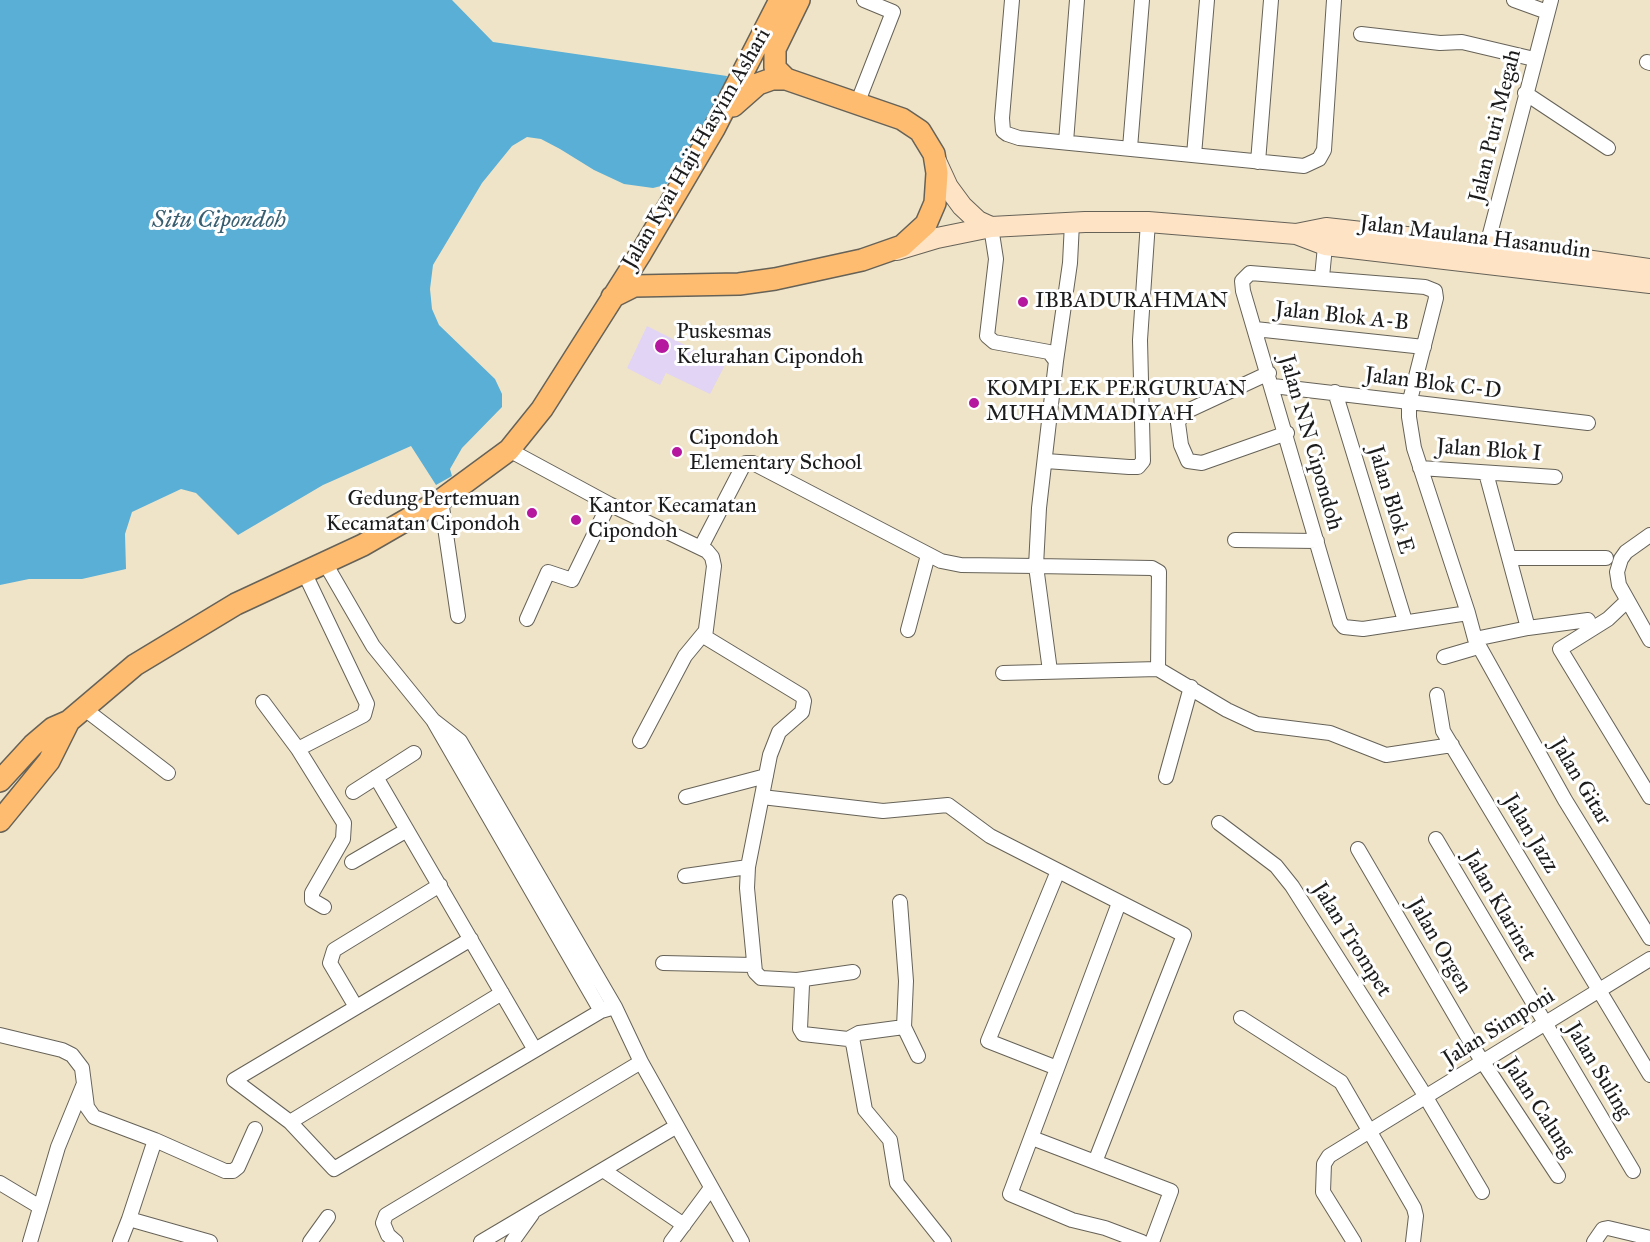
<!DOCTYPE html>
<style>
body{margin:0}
canvas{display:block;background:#efe4c8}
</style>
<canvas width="1650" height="1242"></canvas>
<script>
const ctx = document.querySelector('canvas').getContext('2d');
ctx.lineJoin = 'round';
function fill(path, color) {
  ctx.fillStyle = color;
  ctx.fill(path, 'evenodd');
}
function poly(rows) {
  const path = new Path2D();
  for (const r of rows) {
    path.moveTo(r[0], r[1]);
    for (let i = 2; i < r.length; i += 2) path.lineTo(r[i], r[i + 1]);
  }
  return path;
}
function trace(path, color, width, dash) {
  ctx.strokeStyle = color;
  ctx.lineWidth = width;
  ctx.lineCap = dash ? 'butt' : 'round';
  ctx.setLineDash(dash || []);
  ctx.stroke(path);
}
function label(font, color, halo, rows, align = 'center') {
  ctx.font = font + ' "IM FELL Great Primer",serif';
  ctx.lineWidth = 6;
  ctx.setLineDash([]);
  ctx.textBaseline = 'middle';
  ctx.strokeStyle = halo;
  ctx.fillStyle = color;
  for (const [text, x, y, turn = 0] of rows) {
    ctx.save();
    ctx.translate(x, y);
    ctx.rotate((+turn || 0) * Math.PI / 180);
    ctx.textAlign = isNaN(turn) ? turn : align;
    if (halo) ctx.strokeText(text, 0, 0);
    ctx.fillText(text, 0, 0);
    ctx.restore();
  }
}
fill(poly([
 [647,326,725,365,710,394,666,373,660,385,627,368]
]), '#e1d4f4');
fill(poly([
 [0,0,452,0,493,42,727,76,723,93,674,179,665,185,653,188,624,184,594,170,560,149,541,139,527,137,512,146,482,183,433,265,430,289,432,309,439,325,495,379,502,394,502,407,462,448,450,469,452,476,436,485,411,446,323,485,238,535,196,493,181,489,132,512,125,534,126,569,82,579,29,579,0,585]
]), '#5aafd6');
const street = poly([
 [1012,0,1002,118,1003,131,1007,134,1019,138,1304,166,1319,159,1324,150,1334,0],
 [1514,0,1547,12],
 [1361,34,1440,43,1462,42,1534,59],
 [1647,62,1650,63],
 [1525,93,1608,148],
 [857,104,893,12,864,0],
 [1066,142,1077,0],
 [1130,148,1142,0],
 [1194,155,1207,0],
 [1258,162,1271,0],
 [991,227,996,259,987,336,994,342,1049,352,1056,361,1039,508,1036,566,1152,568,1159,572,1158,669],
 [1485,253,1551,0],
 [1322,277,1326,236],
 [1255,329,1424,347],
 [1056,361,1070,263,1072,223],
 [1269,373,1183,413,1178,423,1181,445,1188,461,1202,463,1287,433],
 [1273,386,1588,423],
 [1335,392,1405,621],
 [509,450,609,504,707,551,712,557,714,566,705,637,802,696,804,701,802,712,779,732,770,755,748,867,747,888,755,972,761,978,797,980,802,985,800,1029,803,1034,848,1039,853,1043,865,1110,890,1140,897,1183,944,1242],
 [1046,461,1129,467,1138,467,1143,461,1140,340,1148,222],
 [1420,468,1555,477],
 [1486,473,1528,628],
 [441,500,458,616],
 [1650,535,1626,552,1621,559,1617,572,1619,585,1650,640],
 [1235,540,1317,541],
 [701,547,743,466,746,463,753,463,941,561,961,565,1036,566,1050,671],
 [1509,558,1606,558],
 [325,563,373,646,433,720,601,1011],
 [304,572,367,704,364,715,298,749,344,823,343,839,312,893,312,900,324,907],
 [1627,601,1608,619,1560,649,1650,797],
 [1468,613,1363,629,1344,627,1340,622,1243,291,1242,281,1250,273,1425,287,1435,291,1436,298,1409,404,1409,417,1414,448,1468,613,1475,639,1565,800,1650,938],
 [527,619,548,572,572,580,609,504],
 [908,630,928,555],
 [1475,639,1528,628,1588,620],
 [1444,657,1478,647],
 [1003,673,1158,669,1227,710,1257,724,1330,733,1386,755,1452,745],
 [1437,695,1443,731,1650,1075],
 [263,702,298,749],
 [82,707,168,773],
 [433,720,460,741,615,1007,641,1062,742,1242],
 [640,741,685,656,704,633],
 [376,777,535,1050],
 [1166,777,1191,687],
 [353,792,414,753],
 [686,797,766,776],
 [762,797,883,811,948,805,990,836,1184,935,1095,1162],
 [1219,823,1276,866,1292,886,1421,1089,1482,1192],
 [1436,839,1633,1171],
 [1358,849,1477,1053,1558,1176],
 [352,862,407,830],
 [685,876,748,867],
 [1119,903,1010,1194,1072,1220,1105,1228,1142,1242],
 [471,939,234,1080,290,1122,334,1169,601,1011,615,1007],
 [663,963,753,965],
 [797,980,853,972],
 [356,1007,330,963,334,950,440,885],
 [1241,1018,1341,1082,1414,1208,1416,1216,1413,1242],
 [904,1027,918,1056],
 [0,1035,62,1050,72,1055,82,1068,87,1107,94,1117,155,1140,129,1219,210,1242],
 [848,1039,859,1033,904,1027,906,981,900,902],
 [1057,1068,988,1041,1058,871],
 [290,1122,502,993],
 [1032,1138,1171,1191,1152,1242],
 [155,1140,225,1171,233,1171,238,1167,255,1129],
 [603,1170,684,1225],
 [0,1183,40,1207],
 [30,1242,58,1147,83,1086],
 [120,1242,129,1219],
 [310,1242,328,1217],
 [396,1242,388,1235,383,1223,386,1215,641,1062],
 [481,1242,677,1126],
 [512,1242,532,1214],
 [671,1242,711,1188],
 [1354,1242,1323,1192,1324,1164,1329,1156,1650,959],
 [1594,1242,1603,1229,1608,1228,1650,1238]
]);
const secondary = poly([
 [936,161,948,187,962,206,978,221,991,227],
 [1296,234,1326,228,1487,246,1650,269],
 [897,250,937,238,991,227,1085,222,1148,222,1296,234,1325,245,1650,283]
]);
const primary = poly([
 [733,106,758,84,772,79,786,79],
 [612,297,634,286,739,284,775,279,862,260,902,246,926,224,935,203,937,173,934,154,920,131,902,119,786,79,775,68,775,49,799,0],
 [0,781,33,745,53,728,69,721,135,665,236,604,363,545,441,500,509,450,542,409,641,253,714,129,780,0],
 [0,821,49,761,69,721]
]);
trace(street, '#666258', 16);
trace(secondary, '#666258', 22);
trace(primary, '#666258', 24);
trace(street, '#fff', 14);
trace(secondary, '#fee4c5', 20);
trace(primary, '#fdbc6f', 21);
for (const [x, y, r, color] of [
 [1023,302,6,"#b5179e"],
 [662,346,8,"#b5179e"],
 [974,403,6,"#b5179e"],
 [677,452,6,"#b5179e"],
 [532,513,6,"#b5179e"],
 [576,520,6,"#b5179e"]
]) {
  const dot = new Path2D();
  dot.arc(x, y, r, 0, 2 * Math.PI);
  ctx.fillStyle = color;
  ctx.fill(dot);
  trace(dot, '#fff', 2);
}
label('22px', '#1c1c1c', '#fff', [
 ["Jalan Puri Megah",1496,126,-76],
 ["Jalan Kyai Haji Hasyim Ashari",697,149,-60],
 ["Jalan Maulana Hasanudin",1475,238,7],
 ["Jalan Blok A-B",1342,317,6],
 ["Jalan Blok C-D",1433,384,7],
 ["Jalan NN Cipondoh",1310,443,74],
 ["Jalan Blok I",1489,451,4],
 ["Jalan Blok E",1390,500,73],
 ["Jalan Gitar",1580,782,59],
 ["Jalan Jazz",1530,834,59],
 ["Jalan Klarinet",1499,906,60],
 ["Jalan Trompet",1351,940,58],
 ["Jalan Orgen",1439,946,60],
 ["Jalan Simponi",1499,1028,-32],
 ["Jalan Suling",1598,1071,59],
 ["Jalan Calung",1538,1108,57]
]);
label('22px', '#1c1c1c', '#fff', [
 ["IBBADURAHMAN",1035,302],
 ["Puskesmas",676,333],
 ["Kelurahan Cipondoh",676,358],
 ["KOMPLEK PERGURUAN",986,390],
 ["MUHAMMADIYAH",986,415],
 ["Cipondoh",689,439],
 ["Elementary School",689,464],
 ["Gedung Pertemuan",520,500,"right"],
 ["Kecamatan Cipondoh",520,525,"right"],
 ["Kantor Kecamatan",588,507],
 ["Cipondoh",588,532]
], 'left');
label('italic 24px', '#385e70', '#fff', [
 ["Situ Cipondoh",219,221]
]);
</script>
